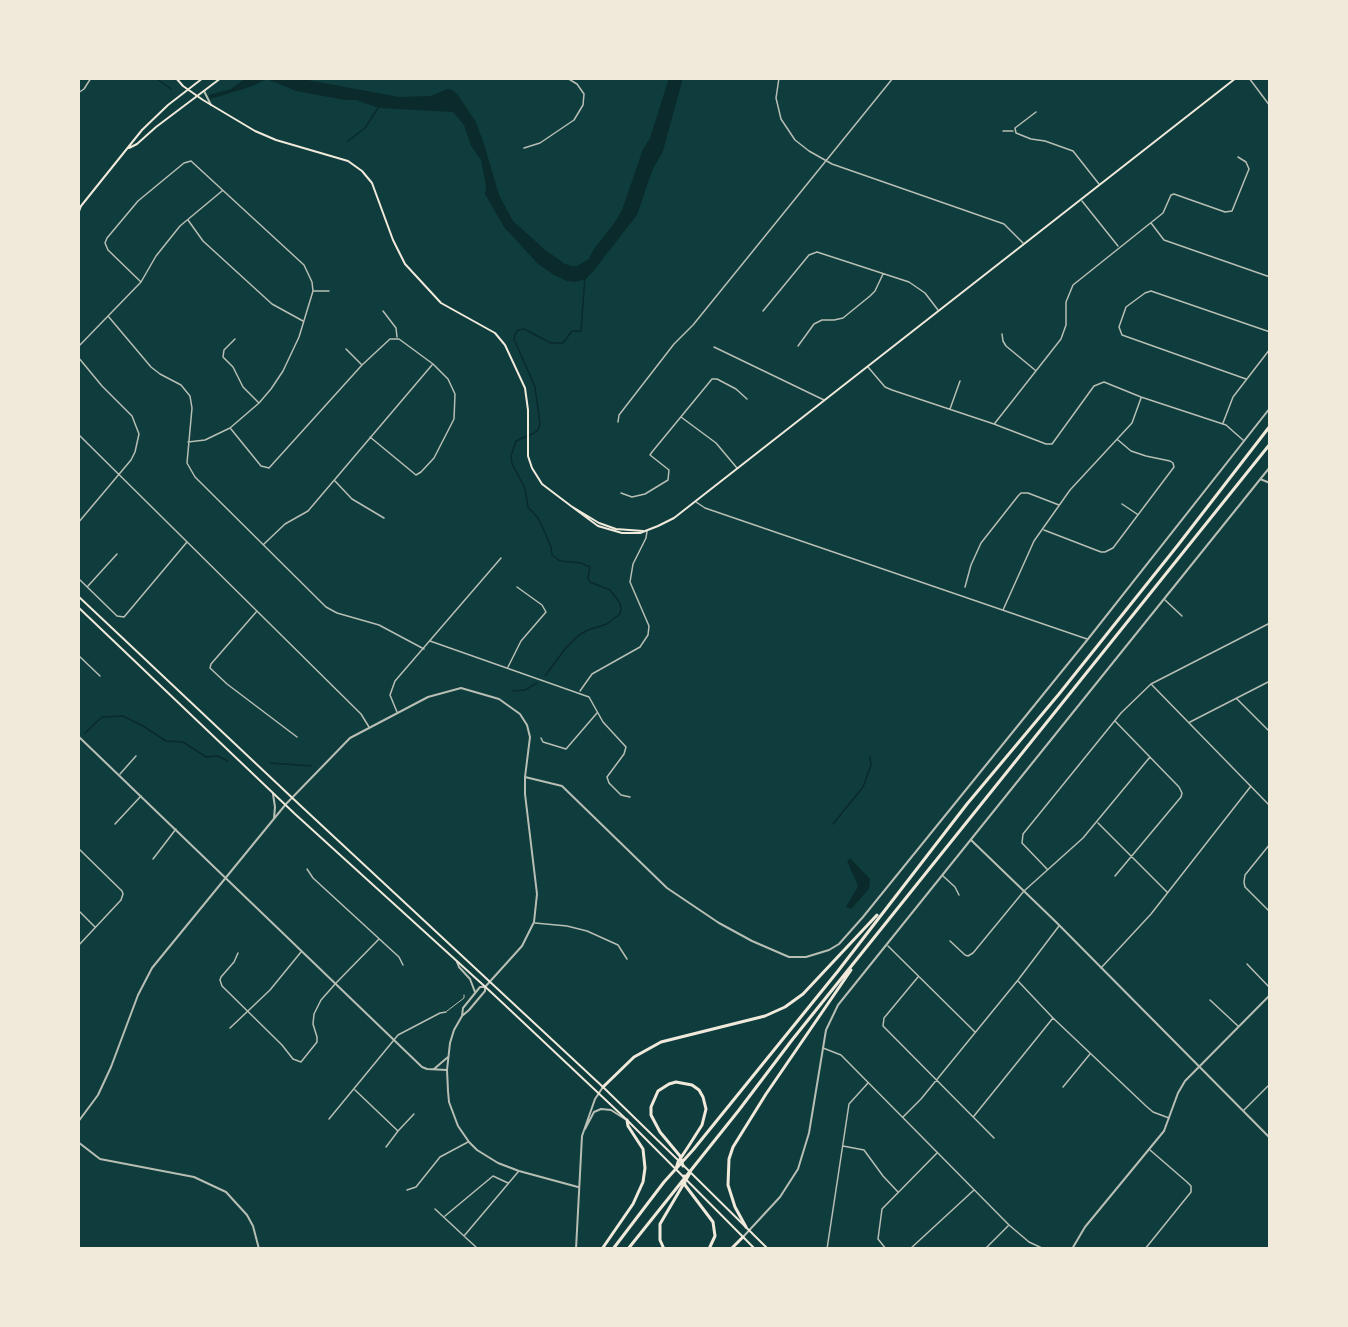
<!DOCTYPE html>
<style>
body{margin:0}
#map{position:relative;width:1348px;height:1327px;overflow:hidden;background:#0f3d3e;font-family:"Golos Text",sans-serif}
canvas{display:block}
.frame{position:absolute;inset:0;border:80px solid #f1e9da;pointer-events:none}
</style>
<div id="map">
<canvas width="1348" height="1327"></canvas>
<div class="frame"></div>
</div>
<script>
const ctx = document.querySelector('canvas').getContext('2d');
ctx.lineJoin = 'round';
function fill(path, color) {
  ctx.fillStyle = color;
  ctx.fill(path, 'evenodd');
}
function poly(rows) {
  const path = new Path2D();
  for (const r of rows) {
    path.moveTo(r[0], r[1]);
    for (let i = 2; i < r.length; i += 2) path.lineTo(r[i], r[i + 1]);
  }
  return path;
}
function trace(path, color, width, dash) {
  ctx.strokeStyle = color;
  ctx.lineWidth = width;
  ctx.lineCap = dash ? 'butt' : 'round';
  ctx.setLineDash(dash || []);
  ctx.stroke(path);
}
fill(poly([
 [246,78,297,78,399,97,430,96,448,89,452,90,458,95,476,122,484,144,499,195,513,221,544,249,565,264,572,266,577,266,589,259,593,250,613,225,622,210,643,149,650,138,669,78,683,78,663,151,652,171,637,215,595,269,586,279,575,282,567,281,554,275,538,264,504,227,485,194,486,186,481,160,471,146,464,125,453,112,379,108,356,100,345,100,296,91,267,79,250,87,210,99,209,95,231,89],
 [850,858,870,879,869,889,851,909,846,907,858,886,847,861]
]), '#0a2a2b');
trace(poly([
 [156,78,171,89],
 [347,142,365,128,378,108],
 [545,676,565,649,579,635,588,630,607,624,620,614,621,609,620,603,610,590,590,582,588,578,590,567,581,563,560,561,552,555,551,547,543,528,538,518,528,507,525,488,512,464,511,456,516,441,534,433,538,430,540,424,535,387,514,339,515,334,518,330,524,329,551,343,563,343,572,331,581,331,585,277],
 [513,691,525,690,537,683],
 [84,734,102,717,123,716,143,726,166,741,183,742,206,757,218,756,228,761],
 [78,745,79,744],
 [270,763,311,766],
 [833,824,863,787,871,765,870,756]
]), '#0a2a2b', 1.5);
trace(poly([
 [447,1011,464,998,464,995]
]), '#b8beb3', 1);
trace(poly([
 [779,78,776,98,781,119,795,140,809,151,832,164,1004,224,1023,243],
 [1249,78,1270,106],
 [78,93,84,89,91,78],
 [1036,112,1015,128,1016,133,1031,139,1045,141,1073,151,1099,184],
 [1003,131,1013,131],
 [524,148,540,143,574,120,583,105,584,94,577,84,567,78],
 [1082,201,1118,246],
 [188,220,203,241,272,304,303,321],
 [1151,223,1164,240,1270,277],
 [141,282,108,250,105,243,107,238,138,201,184,163,191,161,304,265,312,282,313,291,299,337,283,371,271,389,259,403,230,428,205,440,188,442],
 [314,291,329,291],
 [383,311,396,328,397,337],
 [763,311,809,255,817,252,909,282,925,293,938,310],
 [108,316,151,367,160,374,181,385,190,396,192,408,187,463,195,477,326,607,337,613,379,625,424,649],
 [1002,334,1003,341,1006,346,1035,370],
 [235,339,224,350,223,357,233,367,243,387,258,402],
 [798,346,814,324,822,320,834,320,843,318,870,296,875,291,883,274],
 [78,347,141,282,156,256,180,226,222,191],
 [714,347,824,400],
 [346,349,361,364],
 [78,357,102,386,132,416,139,434,135,452,131,460,78,523],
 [868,367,885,387,892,390,994,424,1046,444,1052,444,1094,386,1104,382,1141,397,1226,425,1243,440],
 [1246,379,1122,335,1119,327,1126,307,1145,293,1151,291,1270,332],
 [950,409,960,381],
 [681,417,716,443,737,468],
 [618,422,619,415,674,344,693,325,893,78],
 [995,423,1061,339,1066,325,1066,302,1073,285,1163,213,1171,195,1174,194,1225,212,1232,211,1249,169,1246,162,1238,157],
 [1223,423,1233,397,1270,349],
 [231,429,261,466,269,468,362,365,390,339,399,339,433,364,448,379,455,394,454,419,434,458,421,472,416,475,370,437],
 [78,434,361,714,369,727],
 [335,481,352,499,384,518],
 [621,493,632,497,645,494,668,480,669,470,650,455,652,452,712,379,717,379,736,389,747,399],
 [696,502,705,508,1087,639],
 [1122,504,1137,514],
 [1044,530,1101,552,1105,552,1113,548,1174,467,1173,463,1170,461,1146,456,1131,451,1118,440],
 [264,544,285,524,308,511,432,365],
 [78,578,117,616,124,617,187,542],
 [88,586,117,554],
 [965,587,971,565,981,543,1018,496,1021,493,1028,493,1059,505],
 [1165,600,1182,616],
 [1003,610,1034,541,1070,490,1132,423,1141,398],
 [257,611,211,664,210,668,227,684,297,737],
 [430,641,589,697,603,722,626,747,624,754,607,777,609,783,621,795,630,797],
 [78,655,100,676],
 [508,667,521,641,546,612,542,605,517,587],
 [1152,685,1270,806],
 [580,691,592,674,640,647,648,635,649,626,630,582,633,564,646,538,647,531],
 [1237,699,1270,732],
 [397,712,390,695,395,681,501,558],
 [1115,721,1179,787,1182,793,1181,797,1115,876],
 [1190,722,1270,681],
 [541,738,543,742,566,749,597,713],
 [120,774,136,756],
 [1098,823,1167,892],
 [115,824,141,796],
 [1270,844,1245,875,1244,882,1245,887,1270,912],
 [78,848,122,891,123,894,121,900,78,946],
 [153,859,176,829],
 [307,869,313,878,399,957,403,965],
 [1047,869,1022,843,1023,834,1121,713,1151,684,1270,623],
 [943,876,955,887,959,895],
 [78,910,95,927],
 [535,923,567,926,587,931,618,945,627,959],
 [950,941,965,955,968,956,973,953,1024,891,1083,838,1150,757],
 [888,946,975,1032],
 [238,953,234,962,221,977,220,980,222,986,282,1045,293,1059,301,1062,317,1042,317,1037,313,1024,314,1014,321,1000,336,983,379,939],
 [1247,964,1270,988],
 [1101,968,1151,914,1251,786],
 [918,977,884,1018,883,1026,994,1138],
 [1018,981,1053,1018,1146,1106,1153,1112,1169,1118],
 [1210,1000,1238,1026],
 [230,1028,270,990,301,952],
 [823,1048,841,1055,1009,1225,1029,1242,1044,1249],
 [1063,1087,1090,1054],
 [355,1090,398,1131],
 [1244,1110,1270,1084],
 [974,1116,1053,1018],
 [903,1117,921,1099,1018,980,1059,926],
 [329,1119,398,1035,440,1013,446,1012],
 [843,1146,864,1150,883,1176,898,1192],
 [386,1147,398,1131,414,1114],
 [407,1190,416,1187,440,1157,468,1142],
 [435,1209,464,1236,518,1172],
 [445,1216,493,1176,508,1183],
 [465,1237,476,1247],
 [827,1249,849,1104,868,1083],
 [886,1249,878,1239,882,1209,937,1153],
 [910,1249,974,1190],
 [985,1249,1008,1226],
 [1145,1249,1191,1192,1191,1186,1187,1182,1150,1150]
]), '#b8beb3', 1.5);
trace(poly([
 [204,91,211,105],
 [1260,479,1270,483],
 [78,736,422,1067,427,1069,447,1070],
 [525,777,562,786,667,888,719,923,752,941,789,957,806,957,829,950,839,944,863,917,1088,639,1270,408],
 [273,794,275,807,274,818],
 [971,840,1056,922,1270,1138],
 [457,962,459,967,470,979,475,992],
 [485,987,480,987,463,1008,462,1016,454,1030,450,1043,447,1070,448,1091,449,1102,458,1126,469,1142,477,1150,498,1163,519,1171,578,1187],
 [434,1069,448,1057],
 [78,1122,98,1095,111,1067,138,995,152,968,286,804,350,738,428,697,461,688,499,699,520,714,527,725,530,737,525,777,525,794,537,894,534,922,522,946,485,987,485,991,469,1010,462,1016],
 [585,1129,594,1112,601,1109,611,1110,625,1119],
 [78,1142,100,1159,194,1177,226,1192,247,1215,253,1226,259,1249],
 [743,1237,780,1197,798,1169,809,1133,826,1030,838,1005,1270,467],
 [576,1249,582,1136,595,1099,603,1087],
 [1072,1249,1085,1227,1164,1131,1178,1093,1185,1081,1270,995]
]), '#b8beb3', 2);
trace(poly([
 [176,78,183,86,203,100,255,131,276,140,348,161,362,171,372,183,393,240,405,264,441,303,495,333,505,345,525,388,528,410,528,456,532,468,542,484,571,506,599,523,616,529,643,531],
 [571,506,598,526,622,533,640,533,658,526,674,518,1236,78]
]), '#f1e9da', 2);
trace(poly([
 [183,78,193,78],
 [129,148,137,144,156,127,221,78],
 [78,214,81,206,142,130,168,105,203,78],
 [78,596,302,807,603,1087,679,1161],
 [78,607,295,814,492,993,627,1120,755,1249],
 [683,1165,768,1249]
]), '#f1e9da', 2);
trace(poly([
 [603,1087,634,1057,661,1042,765,1016,785,1007,803,994,877,915],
 [676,1169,678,1162,688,1147,702,1125,706,1109,703,1097,699,1090,692,1085,676,1082,669,1084,658,1091,651,1107,651,1115,660,1132,680,1156,683,1166],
 [684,1176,685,1185,713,1222,715,1236,709,1249],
 [746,1227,735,1207,728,1185,729,1159,733,1147,766,1094,851,970],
 [602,1249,633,1204,643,1182,645,1168,643,1149,628,1126,627,1120],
 [613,1249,664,1182,693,1150,838,971,967,804,1059,694,1178,545,1270,426],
 [628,1249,739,1110,792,1040,1270,444],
 [664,1249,660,1240,660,1224,690,1173],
 [731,1249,743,1237]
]), '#f1e9da', 3);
</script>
